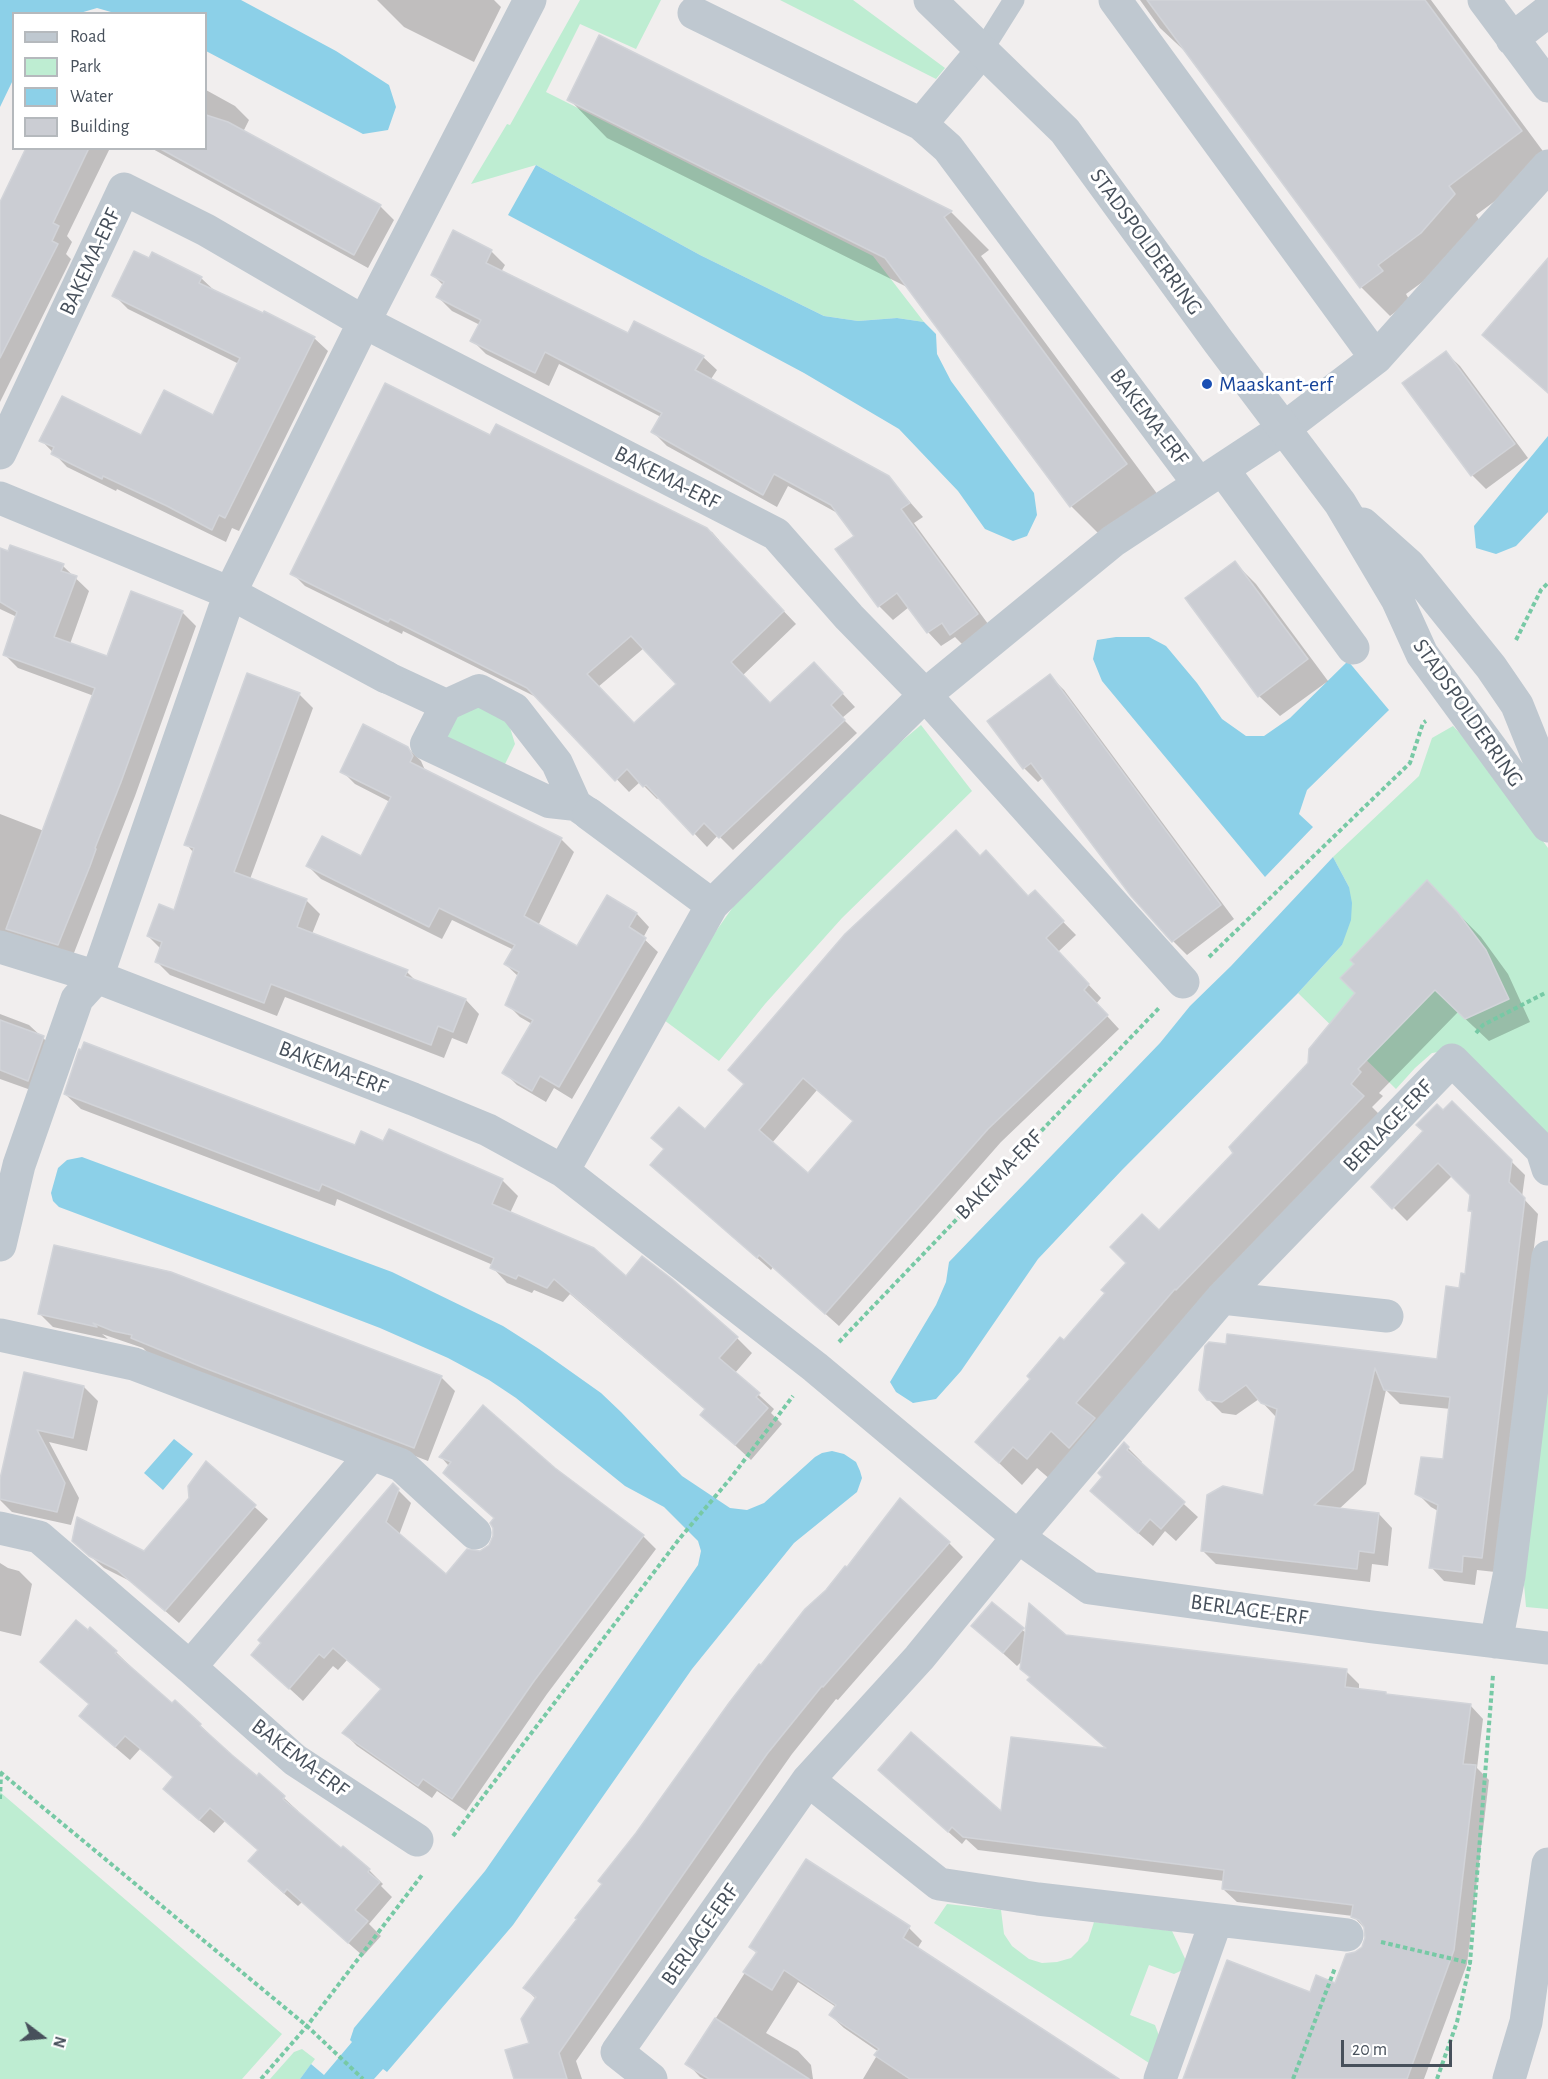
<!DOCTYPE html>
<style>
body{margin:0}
#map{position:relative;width:1548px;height:2079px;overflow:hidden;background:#f1eeee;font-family:"Alegreya Sans",sans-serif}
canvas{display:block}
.legend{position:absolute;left:12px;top:12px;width:195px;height:138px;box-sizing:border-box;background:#fff;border:2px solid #b5b9bd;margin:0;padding:8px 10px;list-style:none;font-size:18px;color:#47505b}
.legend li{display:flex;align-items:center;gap:12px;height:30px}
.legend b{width:30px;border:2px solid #b5b9bd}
.north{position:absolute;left:12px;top:2007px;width:60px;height:60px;-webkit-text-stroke:4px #fff;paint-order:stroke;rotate:106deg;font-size:16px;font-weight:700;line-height:24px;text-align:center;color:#47505b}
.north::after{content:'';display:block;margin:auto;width:21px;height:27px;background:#47505b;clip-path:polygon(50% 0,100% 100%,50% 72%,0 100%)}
.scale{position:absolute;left:1341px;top:2040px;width:111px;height:27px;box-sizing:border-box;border:3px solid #47505b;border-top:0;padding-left:8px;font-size:18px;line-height:21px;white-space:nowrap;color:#47505b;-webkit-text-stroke:4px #fff;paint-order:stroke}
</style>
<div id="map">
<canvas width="1548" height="2079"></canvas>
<ul class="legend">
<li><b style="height:8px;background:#bfc8d0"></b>Road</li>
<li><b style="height:16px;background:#beedd2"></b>Park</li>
<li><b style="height:16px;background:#8cd0e8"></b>Water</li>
<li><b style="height:16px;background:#cbcdd3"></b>Building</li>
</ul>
<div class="north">N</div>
<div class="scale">20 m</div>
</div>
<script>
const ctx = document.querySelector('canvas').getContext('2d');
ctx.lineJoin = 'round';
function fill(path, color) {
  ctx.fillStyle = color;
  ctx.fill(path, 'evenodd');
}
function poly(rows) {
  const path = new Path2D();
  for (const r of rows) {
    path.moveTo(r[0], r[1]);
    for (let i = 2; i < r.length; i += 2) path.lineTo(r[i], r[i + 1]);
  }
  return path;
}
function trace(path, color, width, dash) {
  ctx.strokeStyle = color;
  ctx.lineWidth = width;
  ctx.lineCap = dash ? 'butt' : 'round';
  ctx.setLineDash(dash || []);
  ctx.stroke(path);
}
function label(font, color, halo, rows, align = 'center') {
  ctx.font = font + ' "Alegreya Sans",sans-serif';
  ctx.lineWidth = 6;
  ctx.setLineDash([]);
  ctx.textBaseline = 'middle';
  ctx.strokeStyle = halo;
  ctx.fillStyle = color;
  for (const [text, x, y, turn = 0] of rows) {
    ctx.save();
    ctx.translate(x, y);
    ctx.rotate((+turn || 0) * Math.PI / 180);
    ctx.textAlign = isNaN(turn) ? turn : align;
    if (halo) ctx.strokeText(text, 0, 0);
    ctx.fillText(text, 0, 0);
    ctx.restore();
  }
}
fill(poly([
 [580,0,661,0,636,49,580,24,546,92,873,256,924,322,897,318,858,321,824,316,700,255,536,165,471,184,507,124,510,125],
 [780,0,853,0,945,68,936,79],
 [482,699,505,711,515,744,501,772,438,740,452,713],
 [921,725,972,791,842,918,765,1004,719,1061,664,1020,697,958,733,907,885,755],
 [1453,726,1480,754,1548,848,1548,1140,1445,1051,1432,1053,1415,1068,1396,1089,1298,993,1342,945,1349,887,1333,857,1419,776,1432,738],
 [1548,1381,1548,1609,1526,1607,1524,1584],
 [0,1792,282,2034,242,2079,0,2079],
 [947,1904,1001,1910,1004,1934,1012,1946,1029,1959,1042,1963,1057,1962,1071,1958,1088,1941,1094,1922,1172,1931,1189,1967,1174,1974,1149,1965,1130,2015,1155,2025,1161,2041,1149,2063,934,1923],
 [302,2049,315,2059,300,2079,270,2079,294,2052]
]), '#beedd2');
fill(poly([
 [0,0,241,0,336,51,389,85,396,107,388,130,363,134,206,51,206,14,118,14,97,8,80,13,14,14,13,80,0,107],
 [536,165,700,255,824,316,858,321,897,318,924,322,936,334,937,354,951,381,1034,493,1037,515,1027,536,1013,541,985,529,958,491,899,429,804,373,508,215],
 [1548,436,1548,512,1516,546,1496,554,1476,548,1474,526],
 [1116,637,1149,637,1166,646,1197,683,1222,719,1246,736,1264,736,1290,718,1348,661,1389,710,1307,790,1299,814,1313,827,1265,877,1102,681,1093,659,1097,640],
 [1333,857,1349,887,1352,903,1351,920,1342,945,1298,993,1122,1170,1038,1259,961,1371,936,1399,913,1403,896,1392,890,1382,936,1305,946,1282,949,1262,1160,1043,1190,1006,1231,966],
 [82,1157,392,1272,503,1326,539,1349,601,1393,621,1412,682,1476,730,1508,747,1510,764,1503,815,1457,822,1453,832,1451,844,1454,856,1462,860,1471,862,1478,857,1492,794,1543,692,1669,513,1925,387,2072,383,2069,374,2079,300,2079,311,2064,324,2075,352,2042,350,2040,354,2028,485,1871,698,1565,701,1551,698,1541,664,1507,625,1486,516,1398,489,1380,448,1358,380,1328,307,1300,59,1207,53,1201,51,1193,58,1168,67,1160],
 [174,1439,193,1454,163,1490,144,1473]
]), '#8cd0e8');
fill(poly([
 [377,0,494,0,501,7,474,62,404,27],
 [1140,0,1431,0,1548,158,1548,162,1476,215,1482,224,1450,262,1406,294,1410,301,1390,316,1361,287,1190,56,1160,28],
 [206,90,235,106,249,120,243,132,381,207,394,220,368,268,151,148,206,148],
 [569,99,951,212,989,250,981,256,1164,503,1109,544,1071,506,909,288,607,138],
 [28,148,110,148,67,236,72,242,66,254,71,259,0,402,0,236],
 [491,251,505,265,501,272,628,335,703,357,717,370,711,379,888,477,923,517,914,523,991,628,965,647,955,637,941,646,928,632,909,607,893,620,879,606,837,550,856,536,841,515,788,486,777,507,667,446,653,432,661,417,559,364,549,386,486,354,472,340,480,325,452,311,438,297,444,286,432,274],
 [152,254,201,278,216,292,314,338,328,351,239,531,232,528,226,542,117,489,116,491,67,467,41,440,142,437,213,417,239,364,128,309,114,295,149,260],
 [1446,353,1460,366,1528,458,1486,489,1472,475,1404,383],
 [497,426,712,532,719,540,716,540,796,624,742,676,770,705,827,677,855,707,842,718,857,733,733,850,718,835,707,847,660,797,657,799,640,782,629,792,540,699,403,631,402,634,305,586,292,573,490,437],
 [644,648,678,684,634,725,598,687],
 [0,550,63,566,89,591,70,644,107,658,182,612,196,626,135,796,72,958,0,936,0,814,44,831,94,696,18,668,5,655,17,617,0,609],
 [1235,563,1256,584,1328,681,1280,716,1259,696],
 [1050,676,1064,690,1234,919,1187,955,1173,941,1044,777,1038,782,1024,768],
 [299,694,313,708,250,879,306,900,320,914,312,934,407,972,417,982,466,1000,479,1014,467,1044,452,1038,444,1058,285,997,277,1016,170,975,157,962,161,949,148,936,175,912,194,853,186,844],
 [408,748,421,761,425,770,561,839,574,852,538,926,578,948,608,897,637,914,649,927,643,938,658,952,572,1099,554,1088,546,1102,517,1085,504,1072,532,1024,520,1017,507,1004,519,977,505,964,514,950,452,920,442,939,321,879,308,866,362,858,390,802,355,784,342,771],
 [980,858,1029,898,1034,892,1076,935,1058,952,1101,998,1096,1004,1119,1029,1001,1142,839,1326,773,1267,771,1270,665,1177,705,1132],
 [817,1090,854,1122,808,1175,772,1143],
 [1427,882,1481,937,1508,974,1530,1022,1489,1041,1458,1012,1379,1093,1383,1096,1372,1107,1385,1120,1051,1480,1037,1468,1022,1485,977,1442,1159,1232,1235,1153,1310,1064],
 [0,1014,29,1025,57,1051,42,1094,0,1079],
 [65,1094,356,1146,384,1143,502,1180,518,1196,510,1213,626,1278,671,1281,737,1338,752,1353,735,1373,774,1409,771,1413,782,1424,751,1460,702,1415,706,1410,570,1294,563,1302,534,1290,532,1293,507,1283,492,1267,493,1265,337,1199,335,1206,81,1109],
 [1452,1103,1525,1175,1522,1197,1538,1214,1495,1572,1477,1570,1475,1585,1444,1581,1431,1567,1438,1511,1431,1507,1417,1493,1444,1461,1451,1409,1400,1404,1386,1390,1366,1484,1338,1510,1379,1514,1392,1528,1388,1566,1372,1564,1370,1582,1216,1564,1202,1550,1265,1497,1276,1417,1259,1399,1236,1415,1222,1413,1208,1399,1227,1346,1438,1361,1466,1275,1473,1214,1470,1211,1472,1195,1453,1175,1407,1221,1373,1187],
 [39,1313,441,1377,455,1391,428,1461,217,1380,147,1352,143,1348,102,1334,108,1339,53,1327],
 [25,1374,84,1387,98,1401,87,1451,49,1442,79,1498,71,1525,12,1512,0,1500,0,1487],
 [1124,1444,1142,1462,1140,1464,1198,1517,1176,1541,1165,1531,1153,1546,1106,1505,1104,1477],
 [441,1457,554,1469,643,1536,656,1549,547,1694,466,1811,437,1791,432,1798,357,1746,344,1733,382,1690,347,1660,338,1670,333,1666,303,1701,253,1655,393,1485,411,1503,399,1535,446,1576,490,1546,495,1537,495,1519],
 [206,1463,268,1519,179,1623,132,1582,104,1568,87,1553,144,1553,190,1499],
 [949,1543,963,1557,838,1700,836,1699,792,1754,576,2061,582,2079,516,2079,530,2044,536,1999,525,1988,579,1919,761,1668],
 [0,1563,8,1568,19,1571,32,1584,21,1636,0,1631],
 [992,1604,1026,1633,1346,1671,1359,1684,1359,1690,1387,1696,1470,1705,1483,1719,1477,1768,1489,1780,1467,1964,1424,2079,1184,2079,1311,1994,1336,1984,1356,1953,1364,1947,1367,1937,1366,1930,1353,1916,1237,1902,1223,1889,1224,1881,978,1850,966,1839,962,1844,893,1783,1002,1814,1107,1749,1029,1680,1031,1678,1023,1660,1017,1666,973,1626],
 [116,1652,130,1666,129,1667,173,1705,200,1725,214,1739,213,1740,257,1778,259,1775,284,1798,298,1811,297,1813,341,1850,369,1870,383,1884,381,1886,392,1897,369,1924,381,1936,363,1956,302,1902,298,1906,263,1875,250,1861,259,1851,225,1821,214,1833,179,1803,175,1778,140,1749,130,1760,95,1730,81,1716,90,1705,42,1662],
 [807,1861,909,1928,922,1941,917,1949,1112,2079,863,2079,879,2052,844,2028,830,2015,836,2007,798,1982,766,2033,798,2051,811,2065,813,2079,704,2079,700,2077,687,2063,757,1954,751,1947]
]), '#0003');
const building = poly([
 [1147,0,1425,0,1522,131,1449,186,1455,194,1421,233,1378,265,1383,271,1360,288,1147,0],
 [599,35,952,211,944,217,1127,464,1070,507,885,258,567,100,599,35],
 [206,115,228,122,381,205,354,255,159,148,206,148,206,115],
 [26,148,89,148,53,223,59,226,52,241,58,244,0,358,0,202,26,148],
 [453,230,492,250,486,263,628,333,634,321,704,356,695,370,889,476,910,503,901,509,978,614,950,635,942,623,927,633,897,593,878,607,835,549,854,536,831,505,774,474,763,495,651,432,662,413,545,352,535,373,470,341,481,320,436,297,444,282,431,275,453,230],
 [134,251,149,258,152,252,202,277,199,283,263,313,264,311,315,337,225,518,219,515,212,530,167,506,103,476,102,479,51,454,54,447,39,441,62,396,141,435,164,390,213,415,240,358,112,296,134,251],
 [1548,258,1548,393,1482,335,1548,258],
 [1446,351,1515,444,1471,476,1402,383,1446,351],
 [385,383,490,435,496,424,707,528,784,611,731,662,770,703,814,662,843,693,831,705,845,720,719,838,704,823,693,835,646,785,643,787,627,769,615,781,527,688,390,619,388,622,290,574,385,383],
 [631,636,676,684,634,723,587,674,631,636],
 [10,545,64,564,61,571,77,576,54,637,107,656,131,591,183,611,121,782,95,848,96,849,90,866,58,945,6,929,95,688,3,655,17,612,0,602,0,548,8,551,10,545],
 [1235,561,1308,659,1258,697,1185,598,1235,561],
 [247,673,300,693,234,872,307,899,297,927,408,970,405,976,466,999,453,1032,438,1026,431,1045,271,984,264,1003,155,962,162,942,147,936,159,904,174,910,194,848,184,845,247,673],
 [1050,674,1221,905,1172,942,1131,896,1031,763,1023,769,987,721,1050,674],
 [363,724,408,747,413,756,410,762,562,838,524,916,577,946,607,895,637,913,629,927,646,938,559,1087,540,1076,532,1091,502,1073,533,1020,505,1005,519,972,504,964,515,945,439,908,429,927,306,866,322,836,361,856,391,797,340,772,363,724],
 [956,830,980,856,986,850,1028,896,1035,890,1064,921,1046,938,1089,984,1084,990,1108,1015,988,1129,825,1314,759,1255,757,1258,650,1165,664,1149,651,1138,679,1107,705,1129,744,1084,728,1070,845,934,956,830],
 [803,1078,853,1121,808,1173,759,1130,803,1078],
 [1427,880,1458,913,1486,950,1509,999,1465,1019,1435,990,1358,1069,1361,1072,1351,1084,1364,1096,1176,1290,1175,1289,1076,1403,1095,1418,1069,1448,1051,1431,1027,1459,1013,1447,999,1463,975,1442,1030,1379,1027,1376,1060,1337,1064,1340,1105,1293,1101,1290,1126,1263,1110,1247,1142,1214,1159,1230,1233,1153,1229,1147,1308,1063,1309,1049,1355,993,1340,978,1354,964,1350,960,1427,880],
 [0,1020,44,1036,28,1081,0,1070,0,1020],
 [84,1042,355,1145,361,1131,383,1141,389,1129,503,1179,492,1204,594,1248,626,1276,642,1256,672,1279,738,1337,719,1358,760,1393,756,1397,768,1408,735,1445,700,1415,705,1409,554,1279,547,1288,518,1275,516,1279,490,1268,494,1258,322,1184,319,1191,64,1094,79,1049,81,1050,84,1042],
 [1452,1101,1512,1160,1509,1182,1525,1198,1482,1558,1463,1556,1462,1572,1429,1568,1438,1505,1415,1494,1421,1457,1443,1459,1450,1397,1384,1390,1375,1368,1353,1470,1314,1505,1379,1513,1374,1553,1359,1551,1357,1569,1201,1551,1207,1495,1223,1486,1263,1495,1277,1409,1261,1403,1246,1385,1222,1402,1207,1400,1199,1390,1205,1346,1209,1342,1226,1344,1227,1334,1437,1359,1446,1286,1459,1288,1461,1273,1465,1274,1472,1211,1468,1211,1470,1195,1438,1163,1392,1209,1371,1187,1423,1131,1416,1125,1437,1104,1443,1110,1452,1101],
 [54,1245,171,1272,442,1376,414,1448,202,1367,131,1338,132,1335,113,1331,93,1323,97,1327,38,1314,54,1245],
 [24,1372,84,1386,73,1438,37,1430,65,1483,57,1512,0,1499,0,1479,24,1372],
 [483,1405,555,1468,644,1535,534,1681,452,1799,423,1779,418,1786,342,1733,381,1689,333,1648,324,1658,319,1654,289,1689,251,1655,261,1643,258,1640,393,1483,399,1489,386,1522,446,1574,467,1549,480,1551,489,1545,493,1536,493,1528,490,1523,494,1518,443,1473,451,1462,439,1457,483,1405],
 [1124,1442,1129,1447,1127,1450,1185,1502,1161,1529,1150,1519,1138,1533,1090,1491,1102,1477,1098,1473,1124,1442],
 [206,1461,256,1505,165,1611,117,1570,89,1556,72,1541,77,1517,144,1551,189,1498,188,1486,206,1461],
 [900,1498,950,1542,823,1687,822,1686,767,1754,559,2053,567,2079,514,2079,505,2050,529,2043,521,2019,536,1997,523,1988,577,1919,575,1918,602,1884,598,1881,636,1833,729,1703,759,1664,761,1665,805,1609,826,1590,845,1566,847,1567,900,1498],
 [992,1602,1024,1628,1003,1653,971,1626,992,1602],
 [1029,1603,1066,1635,1347,1669,1345,1687,1386,1692,1386,1694,1471,1704,1463,1764,1476,1765,1454,1950,1407,2079,1183,2079,1227,1960,1310,1992,1316,1975,1335,1983,1346,1954,1355,1952,1362,1947,1365,1938,1364,1927,1359,1920,1351,1917,1353,1905,1222,1889,1224,1870,963,1837,952,1827,948,1832,878,1770,911,1732,1001,1811,1011,1737,1106,1748,1027,1680,1030,1677,1020,1669,1029,1603],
 [76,1620,88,1630,90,1627,117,1651,115,1653,148,1682,172,1703,175,1700,201,1724,200,1726,232,1755,257,1776,259,1773,285,1796,283,1799,341,1848,343,1846,370,1869,368,1872,380,1882,355,1910,368,1921,348,1943,287,1889,284,1893,248,1861,258,1850,210,1808,199,1820,163,1789,173,1777,149,1756,125,1736,115,1747,79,1716,89,1704,40,1662,76,1620],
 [806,1859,910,1926,903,1938,1119,2079,910,2079,874,2055,879,2049,829,2015,836,2005,784,1970,772,1990,743,1972,757,1952,749,1947,806,1859],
 [715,2018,809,2079,709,2079,685,2064,715,2018]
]);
fill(building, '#cbcdd3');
trace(building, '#d2d4d9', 1.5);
trace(poly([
 [1516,640,1541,590,1548,583],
 [1209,957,1410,763,1423,723,1426,721],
 [1476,1033,1483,1025,1545,993],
 [839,1342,1159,1008],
 [0,1772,307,2026,363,2079],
 [0,1799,1,1774],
 [453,1836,680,1538,730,1479,793,1396],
 [1381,1942,1470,1963,1493,1675],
 [261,2079,307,2026,422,1875],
 [1293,2079,1335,1968],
 [1437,2079,1457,2022,1470,1963]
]), '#77c9a5', 4, [4.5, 3]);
trace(poly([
 [982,51,1014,0]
]), '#bfc8d0', 21);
trace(poly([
 [386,677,446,705,479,690,515,709,557,763,576,805,589,814],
 [446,705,426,744,549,802,576,805]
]), '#bfc8d0', 32);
trace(poly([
 [1115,0,1376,358],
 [1484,0,1548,86],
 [694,13,921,124,948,148,1199,484],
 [1512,39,1548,11],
 [921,124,982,51],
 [0,453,124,189,206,230,364,322,776,534,849,617,925,695,1183,982],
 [1223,470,1353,648],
 [0,498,230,593,386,677],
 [589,814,712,905],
 [0,947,97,977,413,1099,488,1130,563,1171,815,1367,1018,1537,1090,1588,1373,1627,1548,1648],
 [563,1171,712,905,925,695,1113,541,1283,429,1376,358,1548,166],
 [0,1245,19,1165,77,999,97,977,230,593,364,322,530,0],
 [1222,1298,1387,1316],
 [0,1335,134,1364,401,1465,475,1533],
 [0,1528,39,1537,190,1667,372,1454],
 [1496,1642,1509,1576,1548,1257],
 [190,1667,295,1760,417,1840],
 [808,1780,939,1884,1038,1899,1347,1935],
 [651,2079,617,2052,808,1780,919,1658,1018,1537,1222,1298,1452,1060,1542,1150,1548,1169],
 [1160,2079,1216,1921]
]), '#bfc8d0', 33);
trace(poly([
 [930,0,1065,131,1218,341,1340,503,1397,599,1422,654,1548,826],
 [1363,524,1409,565,1491,667,1517,705,1548,782],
 [1509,2079,1526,2022,1548,1864]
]), '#bfc8d0', 33);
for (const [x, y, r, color] of [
 [1207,384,6,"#1a4fb4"]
]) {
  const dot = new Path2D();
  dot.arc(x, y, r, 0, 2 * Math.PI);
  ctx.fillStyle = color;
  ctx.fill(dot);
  trace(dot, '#fff', 2);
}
label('22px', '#47505b', '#fff', [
 ["STADSPOLDERRING",1146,242,54],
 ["BAKEMA-ERF",90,262,-65],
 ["BAKEMA-ERF",1149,417,53],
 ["BAKEMA-ERF",667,478,27],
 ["STADSPOLDERRING",1468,713,55],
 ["BAKEMA-ERF",333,1068,21],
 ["BERLAGE-ERF",1388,1126,-46],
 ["BAKEMA-ERF",999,1175,-46],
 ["BERLAGE-ERF",1249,1610,8],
 ["BAKEMA-ERF",300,1758,37],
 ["BERLAGE-ERF",700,1935,-55]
]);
label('22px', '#164399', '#fff', [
 ["Maaskant-erf",1219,384]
], 'left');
</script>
